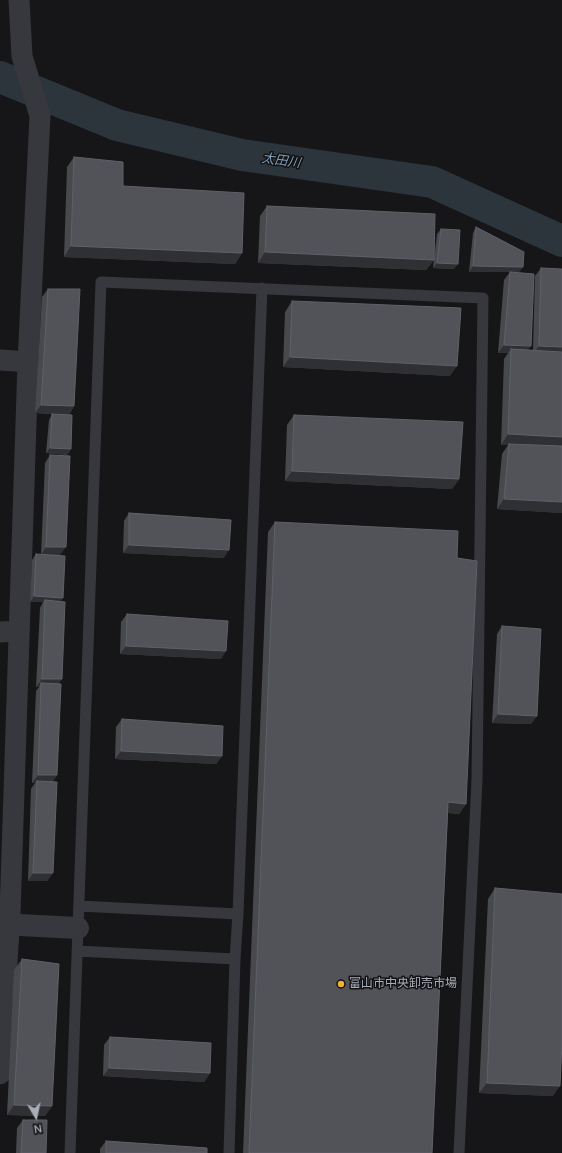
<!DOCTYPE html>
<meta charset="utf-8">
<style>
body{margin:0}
#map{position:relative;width:562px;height:1153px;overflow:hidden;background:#161618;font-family:Manrope,sans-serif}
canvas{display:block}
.north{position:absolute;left:16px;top:1097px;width:40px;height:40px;-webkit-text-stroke:3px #111113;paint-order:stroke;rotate:171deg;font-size:11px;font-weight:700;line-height:16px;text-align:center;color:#a8adb8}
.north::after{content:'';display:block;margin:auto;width:14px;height:18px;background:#a8adb8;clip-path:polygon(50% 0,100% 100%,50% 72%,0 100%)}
</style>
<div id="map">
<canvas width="562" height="1153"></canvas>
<div class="north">N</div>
</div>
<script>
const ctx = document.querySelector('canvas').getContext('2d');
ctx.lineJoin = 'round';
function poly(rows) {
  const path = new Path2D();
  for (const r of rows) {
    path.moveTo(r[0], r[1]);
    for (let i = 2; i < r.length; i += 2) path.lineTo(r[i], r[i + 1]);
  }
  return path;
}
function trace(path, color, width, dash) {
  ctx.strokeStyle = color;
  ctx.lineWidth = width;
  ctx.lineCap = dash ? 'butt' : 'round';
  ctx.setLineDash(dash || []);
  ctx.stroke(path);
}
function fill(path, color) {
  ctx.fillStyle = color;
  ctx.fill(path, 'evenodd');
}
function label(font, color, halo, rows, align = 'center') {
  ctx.font = font + ' Manrope,"Noto Sans JP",sans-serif';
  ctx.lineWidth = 3;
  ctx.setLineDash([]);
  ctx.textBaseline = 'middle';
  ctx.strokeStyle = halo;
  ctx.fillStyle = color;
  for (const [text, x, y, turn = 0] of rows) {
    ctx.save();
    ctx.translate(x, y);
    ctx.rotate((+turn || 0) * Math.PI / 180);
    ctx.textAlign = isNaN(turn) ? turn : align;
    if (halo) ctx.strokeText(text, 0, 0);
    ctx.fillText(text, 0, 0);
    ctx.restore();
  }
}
trace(poly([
 [0,77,117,125,242,155,432,182,562,241]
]), '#2c353c', 32);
trace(poly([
 [79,906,238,914],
 [77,951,235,959],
 [70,1153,101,282,483,298,477,780,459,1153],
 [229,1153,235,959,238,914,262,288]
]), '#37383d', 11);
trace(poly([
 [0,360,28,362],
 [0,632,19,631],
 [0,1074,10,914,28,362,40,116,22,56,19,0]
]), '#37383d', 21);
trace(poly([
 [0,924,78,928]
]), '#37383d', 22);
fill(poly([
 [74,157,123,186,242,253,235,264,64,257,67,167],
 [267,206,434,260,426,270,258,263,260,216],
 [476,227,523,267,519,272,513,272,528,350,533,350,535,276,541,268,562,350,561,352,562,513,497,509,502,454,508,445,501,445,504,359,508,353,498,353,504,280,510,272,469,272,473,233],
 [441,229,454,269,433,268,437,234],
 [48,289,74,406,69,415,54,414,71,449,67,455,46,453,49,420,52,414,35,413,42,297],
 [292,301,450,376,283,367,285,312],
 [294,415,459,479,452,489,285,481,287,425],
 [50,455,60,555,62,679,58,684,57,775,53,781,53,873,47,881,28,881,31,789,35,783,32,783,36,691,39,687,36,687,40,608,43,602,30,602,32,560,36,554,41,555,45,463],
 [129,513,224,558,123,553,124,521],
 [275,522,457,558,466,804,459,814,448,813,432,1153,243,1153,268,532],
 [127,614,221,659,120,654,121,622],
 [502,626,537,716,531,724,492,723,497,634],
 [122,719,222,756,216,764,115,759,116,727],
 [495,888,561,1052,553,1096,479,1093,488,899],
 [22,959,52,1106,45,1116,7,1115,14,970],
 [110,1037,210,1073,204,1082,103,1076,104,1045],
 [23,1120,46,1153,16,1153,17,1128],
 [106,1141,207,1153,100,1153,100,1149]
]), '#47494d');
fill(poly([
 [71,246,242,253,235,264,64,257],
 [265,252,434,260,426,270,258,263],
 [437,263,458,264,454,269,433,268],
 [473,266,523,267,519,272,469,272],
 [504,345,531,346,525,354,511,349,508,353,498,353],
 [539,346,562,347,562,350,559,355,533,354],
 [290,357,457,366,450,376,283,367],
 [41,405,74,406,69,415,35,413],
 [508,434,562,437,562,447,509,444,508,445,501,445],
 [50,448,71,449,67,455,46,453],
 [292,471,459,479,452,489,285,481],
 [504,499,562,502,562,513,497,509],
 [129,545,229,550,224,558,123,553],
 [46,547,66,547,60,555,41,555],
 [34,596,63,598,59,603,45,600,43,602,30,602],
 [126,646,226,651,221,659,120,654],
 [42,679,62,679,56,687,41,683,39,687,36,687],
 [498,714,537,716,531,724,492,723],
 [121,751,222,756,216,764,115,759],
 [38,775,57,775,52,783,37,781,35,783,32,783],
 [448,802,466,804,459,814,441,812],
 [33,873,53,873,47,881,28,881],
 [109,1068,210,1073,204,1082,103,1076],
 [487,1083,560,1086,553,1096,479,1093],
 [14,1105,52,1106,45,1116,7,1115]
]), '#2f3033');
const building = poly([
 [74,157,123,162,123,186,244,193,242,253,71,246,74,157],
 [267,206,435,214,434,260,265,252,267,206],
 [476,227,524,252,523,267,473,266,476,227],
 [441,229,460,230,458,264,437,263,441,229],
 [541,268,562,269,562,347,539,346,541,268],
 [510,272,534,274,531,346,504,345,510,272],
 [48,289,80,289,74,406,41,405,48,289],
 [292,301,461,308,457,366,290,357,292,301],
 [511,349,562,352,562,437,508,434,511,349],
 [52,414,72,415,71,449,50,448,52,414],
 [294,415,463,422,459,479,292,471,294,415],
 [509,444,562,446,562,502,504,499,509,444],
 [50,455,70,456,66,547,46,547,50,455],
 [129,513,231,520,229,550,129,545,129,513],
 [275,522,458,531,457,558,477,561,466,804,448,802,432,1153,249,1153,275,522],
 [36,554,65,556,63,598,34,596,36,554],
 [45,600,65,602,62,679,42,679,45,600],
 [127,614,228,621,226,651,126,646,127,614],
 [502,626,541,629,537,716,498,714,502,626],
 [41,683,61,684,57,775,38,775,41,683],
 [122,719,223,726,222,756,121,751,122,719],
 [37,781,57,782,53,873,33,873,37,781],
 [495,888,562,894,562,1041,560,1086,487,1083,495,888],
 [22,959,59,964,52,1106,14,1105,22,959],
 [110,1037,211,1043,210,1073,109,1068,110,1037],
 [23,1120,47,1120,46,1153,21,1153,23,1120],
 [106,1141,207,1148,207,1153,106,1153,106,1141]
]);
fill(building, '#525359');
trace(building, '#5f6168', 1);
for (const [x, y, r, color] of [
 [341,984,4,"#f2b134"]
]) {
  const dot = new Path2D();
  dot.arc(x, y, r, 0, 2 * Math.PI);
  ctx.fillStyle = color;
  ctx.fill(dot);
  trace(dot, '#111113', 1.5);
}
label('12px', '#a8adb8', '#111113', [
 ["富山市中央卸売市場",349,984]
], 'left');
label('italic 13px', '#7f9bb3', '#111113', [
 ["太田川",281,161,8]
]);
</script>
